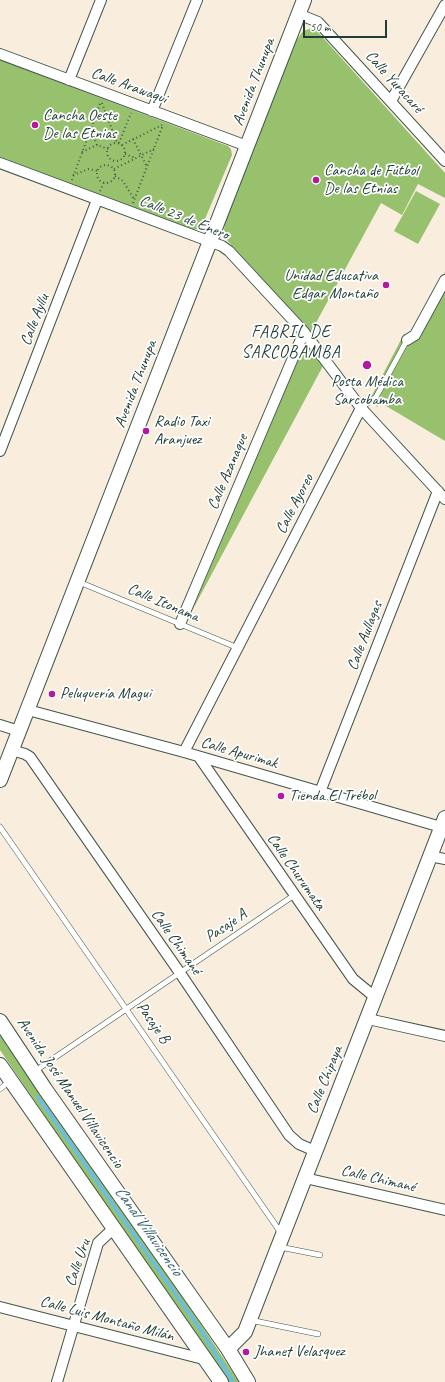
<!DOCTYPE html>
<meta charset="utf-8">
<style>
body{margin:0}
#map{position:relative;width:445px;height:1382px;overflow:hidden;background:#f9eddd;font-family:Caveat,sans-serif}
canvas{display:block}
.scale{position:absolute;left:303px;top:20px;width:84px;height:18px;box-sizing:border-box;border:2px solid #1f3d34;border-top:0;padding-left:5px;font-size:12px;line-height:14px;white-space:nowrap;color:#1f3d34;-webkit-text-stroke:3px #fff;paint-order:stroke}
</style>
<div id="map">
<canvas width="445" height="1382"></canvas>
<div class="scale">50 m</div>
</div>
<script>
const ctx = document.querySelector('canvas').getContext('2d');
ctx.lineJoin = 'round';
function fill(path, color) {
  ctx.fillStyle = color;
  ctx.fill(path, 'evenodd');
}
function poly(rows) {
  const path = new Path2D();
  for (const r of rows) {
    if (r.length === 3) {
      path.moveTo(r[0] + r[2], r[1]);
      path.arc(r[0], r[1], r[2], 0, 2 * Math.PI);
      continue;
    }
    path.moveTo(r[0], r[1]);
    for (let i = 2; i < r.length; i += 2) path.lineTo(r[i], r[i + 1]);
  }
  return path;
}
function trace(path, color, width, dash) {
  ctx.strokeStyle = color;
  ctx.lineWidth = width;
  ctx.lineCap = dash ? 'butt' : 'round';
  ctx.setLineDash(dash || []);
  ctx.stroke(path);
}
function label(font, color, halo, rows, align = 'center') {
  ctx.font = font + ' Caveat,sans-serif';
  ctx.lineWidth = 3.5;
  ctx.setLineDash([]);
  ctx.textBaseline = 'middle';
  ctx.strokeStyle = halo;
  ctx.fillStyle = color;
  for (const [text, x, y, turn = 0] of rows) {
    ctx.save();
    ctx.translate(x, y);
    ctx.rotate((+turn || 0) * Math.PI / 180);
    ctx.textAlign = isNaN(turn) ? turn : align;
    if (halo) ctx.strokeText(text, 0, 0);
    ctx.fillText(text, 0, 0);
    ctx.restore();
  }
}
fill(poly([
 [312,28,317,31,445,173,445,198,418,184,402,215,381,203,311,332,226,239,224,230,225,222,296,41,303,31],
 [0,60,228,146,231,149,232,155,202,226,195,230,188,228,0,157],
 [416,191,440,204,418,244,394,231],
 [445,272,445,441,381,403,377,407,370,399,404,334,411,333],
 [306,348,311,349,324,364,192,611,302,351],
 [0,1034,194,1314,239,1382,228,1382,205,1346,112,1214,0,1050]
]), '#97c16d');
trace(poly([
 [38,1097,202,1332,233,1382]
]), '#6abee6', 3.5);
const lane = poly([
 [361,408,376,397,407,340],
 [79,582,238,648],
 [0,827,281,1233],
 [35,1071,293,896],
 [0,1089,10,1081],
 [280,1247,320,1255],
 [250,1320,318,1334]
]);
const street = poly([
 [298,14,318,22,445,161],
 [0,54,247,146],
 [69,80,101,0],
 [391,101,445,5],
 [152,111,197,0],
 [0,163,222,246,229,251,304,332,361,408,445,499],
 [407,340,415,335,445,280],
 [0,451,97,200],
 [180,624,304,332],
 [28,710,184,752,441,827],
 [0,725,19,731],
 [12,750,25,754,30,757,180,973,289,1135,299,1144,315,1151],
 [184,752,361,408],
 [199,757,353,979,376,998],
 [320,792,438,491],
 [430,856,445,859],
 [368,1019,445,1036],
 [305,1178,445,1210],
 [0,1307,207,1360],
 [57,1382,98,1243,114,1228]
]);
const secondary = poly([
 [0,780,304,0],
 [0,1021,45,1089,228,1349,248,1382],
 [0,1065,221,1382],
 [228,1349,245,1332,445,818]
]);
trace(lane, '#40574d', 6);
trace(street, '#40574d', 12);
trace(secondary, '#40574d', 16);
trace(poly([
 [102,103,117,143],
 [91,129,97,145,108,149],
 [133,139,147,167],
 [119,143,131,113],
 [116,152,9],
 [122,145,162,125],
 [82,152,97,145],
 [125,154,135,158],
 [106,174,9],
 [114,169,154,149],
 [73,175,89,169,98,171],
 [115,176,123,181,134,199],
 [72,180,101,101],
 [100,191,104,183],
 [133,203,163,125]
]), '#40574d', 2, [1, 3]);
trace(lane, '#fff', 5);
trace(street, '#fff', 10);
trace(secondary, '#fff', 14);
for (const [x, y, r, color] of [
 [35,125,4,"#b5179e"],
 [316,180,4,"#b5179e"],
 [386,285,4,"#b5179e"],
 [367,365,5,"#b5179e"],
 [146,431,4,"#b5179e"],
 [52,694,4,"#b5179e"],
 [281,796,4,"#b5179e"],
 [246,1352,4,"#b5179e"]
]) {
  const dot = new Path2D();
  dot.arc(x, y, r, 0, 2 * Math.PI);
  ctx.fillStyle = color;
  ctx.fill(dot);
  trace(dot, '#fff', 1.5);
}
label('16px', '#1f3d34', '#fff', [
 ["Avenida Thunupa",254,82,-69],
 ["Calle Yuracaré",394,82,48],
 ["Calle Arawaqui",129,86,20],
 ["Calle 23 de Enero",184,218,22],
 ["Calle Ayllu",35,320,-69],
 ["Avenida Thunupa",136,384,-69],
 ["Calle Azanaque",228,472,-67],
 ["Calle Ayoreo",295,504,-63],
 ["Calle Itonama",163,603,23],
 ["Calle Aullagas",365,636,-69],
 ["Calle Apurimak",239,753,16],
 ["Calle Churumata",296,872,55],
 ["Pasaje A",226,926,-34],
 ["Calle Chimané",176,942,55],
 ["Pasaje B",153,1023,55],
 ["Calle Chipaya",325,1080,-68],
 ["Avenida José Manuel Villavicencio",70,1093,56],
 ["Calle Chimané",378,1179,13],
 ["Calle Uru",78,1263,-71],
 ["Calle Luis Montaño Milán",107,1319,15]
]);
label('16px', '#1f3d34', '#fff', [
 ["Cancha Oeste",43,116],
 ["De las Etnias",43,134],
 ["Cancha de Fútbol",324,171],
 ["De las Etnias",324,189],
 ["Unidad Educativa",378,276,"right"],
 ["Edgar Montaño",378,294,"right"],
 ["Posta Médica",367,382,"center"],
 ["Sarcobamba",367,400,"center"],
 ["Radio Taxi",154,422],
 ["Aranjuez",154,440],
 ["Peluquería Magui",60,694],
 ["Tienda El Trébol",289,796],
 ["Jhanet Velasquez",254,1352]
], 'left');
ctx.letterSpacing = '1px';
label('17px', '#1f3d34', '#fff', [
 ["FABRIL DE",291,333],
 ["SARCOBAMBA",291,353]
]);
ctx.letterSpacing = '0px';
label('italic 17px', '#366469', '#fff', [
 ["Canal Villavicencio",148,1231,55]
]);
</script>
